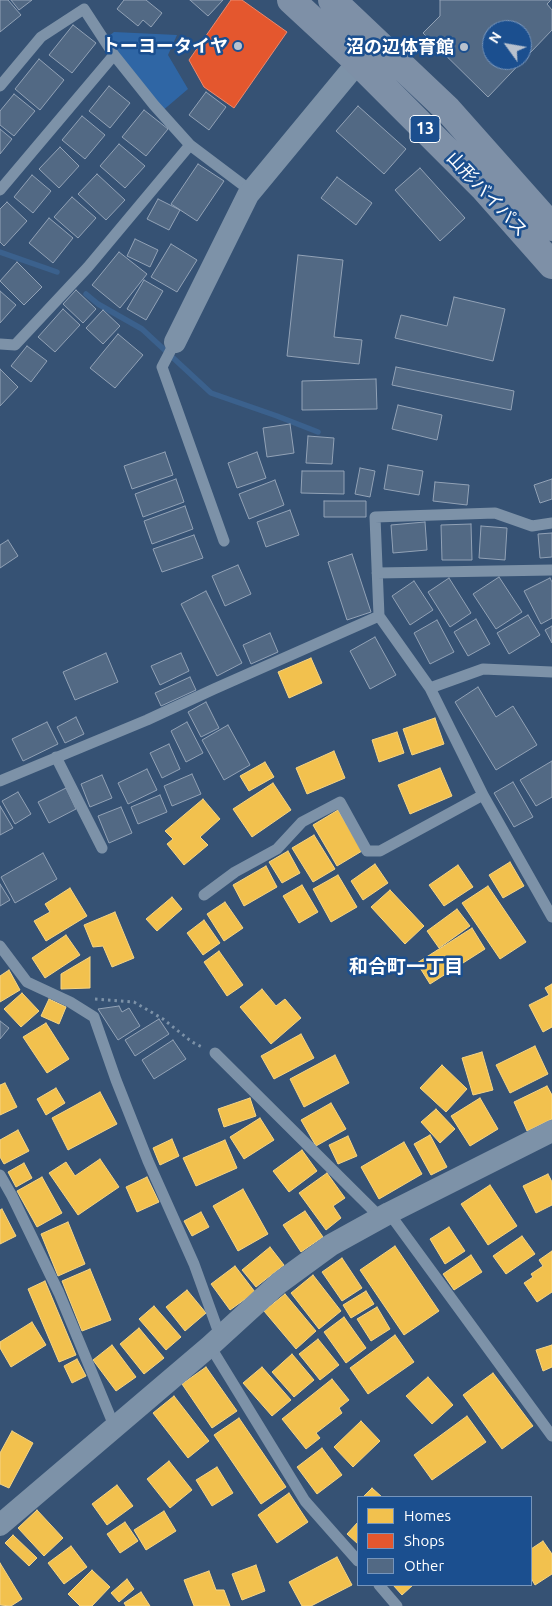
<!DOCTYPE html>
<meta charset="utf-8">
<style>
body{margin:0}
#map{position:relative;width:552px;height:1606px;overflow:hidden;background:#365274;font-family:Ubuntu,sans-serif}
canvas{display:block}
.legend{position:absolute;left:357px;top:1496px;width:175px;height:90px;box-sizing:border-box;background:#1b4f8f;border:1px solid #7695bc;margin:0;padding:6px 9px;list-style:none;font-size:15px;color:#fff}
.legend li{display:flex;align-items:center;gap:10px;height:25px}
.legend b{width:25px;border:1px solid #7695bc}
.north{position:absolute;left:482px;top:20px;width:50px;height:50px;box-sizing:border-box;background:#1b4f8f;border:1px solid #7695bc;border-radius:50%;rotate:302deg;font-size:14px;font-weight:700;line-height:20px;text-align:center;color:#fff}
.north::after{content:'';display:block;margin:auto;width:18px;height:22px;background:#b9c2ce;clip-path:polygon(50% 0,100% 100%,50% 72%,0 100%)}
</style>
<div id="map">
<canvas width="552" height="1606"></canvas>
<ul class="legend">
<li><b style="height:14px;background:#f2c14e"></b>Homes</li>
<li><b style="height:14px;background:#e4572e"></b>Shops</li>
<li><b style="height:14px;background:#526984"></b>Other</li>
</ul>
<div class="north">N</div>
</div>
<script>
const ctx = document.querySelector('canvas').getContext('2d');
ctx.lineJoin = 'round';
function fill(path, color) {
  ctx.fillStyle = color;
  ctx.fill(path, 'evenodd');
}
function poly(rows) {
  const path = new Path2D();
  for (const r of rows) {
    path.moveTo(r[0], r[1]);
    for (let i = 2; i < r.length; i += 2) path.lineTo(r[i], r[i + 1]);
  }
  return path;
}
function trace(path, color, width, dash) {
  ctx.strokeStyle = color;
  ctx.lineWidth = width;
  ctx.lineCap = dash ? 'butt' : 'round';
  ctx.setLineDash(dash || []);
  ctx.stroke(path);
}
function label(font, color, halo, rows, align = 'center') {
  ctx.font = font + ' Ubuntu,"Noto Sans JP",sans-serif';
  ctx.lineWidth = 5;
  ctx.setLineDash([]);
  ctx.textBaseline = 'middle';
  ctx.strokeStyle = halo;
  ctx.fillStyle = color;
  for (const [text, x, y, turn = 0] of rows) {
    ctx.save();
    ctx.translate(x, y);
    ctx.rotate((+turn || 0) * Math.PI / 180);
    ctx.textAlign = isNaN(turn) ? turn : align;
    if (halo) ctx.strokeText(text, 0, 0);
    ctx.fillText(text, 0, 0);
    ctx.restore();
  }
}
fill(poly([
 [114,32,177,35,168,55,188,89,161,112,104,40]
]), '#2f66a5');
const homes = poly([
 [311,658,322,683,289,698,278,672,311,658],
 [435,718,444,744,412,755,403,729,435,718],
 [397,732,404,753,379,762,372,740,397,732],
 [334,751,345,778,307,794,296,768,334,751],
 [265,762,274,777,249,791,240,776,265,762],
 [440,768,452,796,410,814,398,785,440,768],
 [273,783,291,810,252,837,233,809,273,783],
 [203,799,220,819,200,837,208,845,184,865,167,844,173,839,165,831,203,799],
 [338,810,362,851,337,866,313,825,338,810],
 [314,835,335,869,313,882,292,848,314,835],
 [288,851,300,873,282,883,269,862,288,851],
 [510,862,524,886,503,898,489,875,510,862],
 [375,864,388,883,363,900,351,881,375,864],
 [458,865,473,887,444,906,429,885,458,865],
 [266,866,277,887,244,906,233,885,266,866],
 [338,875,357,907,331,922,313,889,338,875],
 [302,885,318,912,299,923,283,896,302,885],
 [488,886,526,942,500,959,462,903,488,886],
 [70,888,87,916,46,941,34,921,50,912,45,904,70,888],
 [390,890,424,926,405,944,371,907,390,890],
 [172,897,182,909,157,931,146,919,172,897],
 [225,902,243,928,224,941,207,914,225,902],
 [457,909,470,926,439,948,427,931,457,909],
 [115,912,134,958,112,967,103,946,93,947,84,925,115,912],
 [204,920,220,943,203,955,187,933,204,920],
 [472,928,485,949,430,984,417,963,472,928],
 [66,935,80,955,45,978,32,958,66,935],
 [219,951,243,985,227,996,204,962,219,951],
 [90,957,90,988,61,989,61,974,90,957],
 [9,970,20,990,0,1002,0,976,9,970],
 [552,984,552,1027,543,1032,529,1005,549,995,545,988,552,984],
 [262,989,276,1006,285,999,301,1018,271,1044,240,1007,262,989],
 [22,993,39,1011,21,1027,4,1009,22,993],
 [49,999,66,1007,59,1024,41,1016,49,999],
 [46,1023,69,1059,47,1073,23,1037,46,1023],
 [301,1034,314,1058,274,1079,261,1056,301,1034],
 [535,1046,548,1074,510,1093,496,1065,535,1046],
 [482,1052,493,1090,473,1095,462,1058,482,1052],
 [335,1055,349,1083,304,1107,290,1079,335,1055],
 [442,1065,467,1089,446,1112,420,1088,442,1065],
 [5,1083,17,1107,0,1115,0,1085,5,1083],
 [547,1086,552,1095,552,1119,527,1131,514,1102,547,1086],
 [56,1088,65,1103,46,1115,37,1099,56,1088],
 [100,1092,117,1124,68,1150,52,1118,100,1092],
 [250,1098,256,1116,224,1127,218,1109,250,1098],
 [480,1098,498,1129,470,1146,451,1116,480,1098],
 [331,1103,346,1129,316,1146,301,1120,331,1103],
 [436,1109,455,1129,440,1143,421,1122,436,1109],
 [260,1118,274,1140,244,1159,230,1137,260,1118],
 [18,1130,29,1151,4,1164,0,1157,0,1140,18,1130],
 [430,1135,447,1167,431,1175,414,1144,430,1135],
 [348,1136,357,1156,338,1164,329,1145,348,1136],
 [172,1139,179,1156,160,1165,153,1148,172,1139],
 [225,1140,237,1168,196,1186,183,1158,225,1140],
 [404,1142,422,1174,379,1199,361,1167,404,1142],
 [302,1150,317,1171,289,1192,273,1171,302,1150],
 [100,1159,119,1187,78,1215,49,1173,66,1162,75,1176,100,1159],
 [24,1163,32,1178,16,1187,8,1172,24,1163],
 [327,1173,345,1198,333,1206,341,1218,326,1230,299,1193,327,1173],
 [548,1174,552,1182,552,1205,536,1213,523,1186,548,1174],
 [42,1177,62,1213,37,1227,17,1191,42,1177],
 [147,1177,159,1202,137,1212,126,1187,147,1177],
 [490,1185,517,1226,488,1245,461,1204,490,1185],
 [243,1189,268,1234,238,1251,213,1206,243,1189],
 [2,1209,16,1236,0,1244,0,1210,2,1209],
 [305,1211,323,1237,301,1252,283,1225,305,1211],
 [201,1212,209,1227,192,1236,184,1221,201,1212],
 [68,1222,85,1264,58,1276,41,1234,68,1222],
 [449,1227,465,1251,445,1264,430,1239,449,1227],
 [522,1236,535,1254,506,1274,493,1256,522,1236],
 [395,1246,439,1311,404,1335,360,1270,395,1246],
 [270,1247,284,1265,256,1287,242,1270,270,1247],
 [552,1251,552,1292,537,1302,524,1283,533,1277,531,1274,543,1266,539,1260,552,1251],
 [471,1255,482,1272,454,1290,443,1274,471,1255],
 [342,1258,362,1288,342,1301,322,1272,342,1258],
 [235,1266,255,1292,230,1310,211,1284,235,1266],
 [90,1269,111,1320,82,1331,62,1281,90,1269],
 [313,1275,341,1311,319,1329,291,1293,313,1275],
 [45,1281,76,1355,59,1362,28,1289,45,1281],
 [187,1290,206,1313,185,1331,166,1307,187,1290],
 [366,1291,374,1304,351,1318,343,1305,366,1291],
 [285,1294,316,1331,296,1349,264,1311,285,1294],
 [154,1306,181,1337,166,1350,139,1319,154,1306],
 [377,1307,390,1329,371,1341,357,1319,377,1307],
 [344,1317,366,1348,346,1363,324,1332,344,1317],
 [32,1322,46,1345,11,1367,0,1348,0,1342,32,1322],
 [139,1328,164,1358,144,1374,120,1344,139,1328],
 [395,1335,414,1362,368,1394,350,1368,395,1335],
 [318,1339,339,1365,320,1380,299,1354,318,1339],
 [112,1345,136,1377,116,1391,93,1360,112,1345],
 [552,1345,552,1367,543,1371,536,1350,552,1345],
 [292,1354,314,1380,294,1397,272,1372,292,1354],
 [77,1359,86,1376,72,1383,64,1366,77,1359],
 [206,1367,237,1411,212,1428,182,1384,206,1367],
 [262,1367,291,1400,272,1416,243,1383,262,1367],
 [493,1373,533,1426,502,1449,463,1395,493,1373],
 [428,1377,453,1405,432,1424,406,1396,428,1377],
 [332,1379,349,1400,339,1408,342,1413,316,1433,320,1438,306,1449,282,1419,332,1379],
 [174,1396,209,1441,188,1458,153,1413,174,1396],
 [467,1416,486,1442,432,1480,414,1455,467,1416],
 [239,1418,286,1487,261,1504,214,1435,239,1418],
 [361,1421,380,1441,353,1467,334,1447,361,1421],
 [12,1431,33,1443,9,1488,0,1484,0,1453,12,1431],
 [322,1448,342,1475,317,1494,297,1467,322,1448],
 [169,1461,192,1490,170,1508,147,1479,169,1461],
 [217,1467,233,1493,212,1506,196,1480,217,1467],
 [117,1485,133,1506,107,1525,92,1504,117,1485],
 [372,1488,382,1497,363,1497,372,1488],
 [289,1493,308,1522,277,1543,258,1515,289,1493],
 [37,1510,63,1538,44,1556,18,1528,37,1510],
 [164,1511,176,1531,146,1550,134,1530,164,1511],
 [125,1522,138,1541,120,1553,107,1534,125,1522],
 [358,1522,358,1544,347,1534,358,1522],
 [13,1535,37,1558,29,1566,5,1543,13,1535],
 [543,1541,552,1554,552,1574,535,1585,531,1578,531,1549,543,1541],
 [71,1546,87,1567,64,1584,48,1563,71,1546],
 [337,1557,352,1585,311,1606,302,1606,289,1582,337,1557],
 [0,1563,22,1599,11,1606,0,1605,0,1563],
 [256,1565,265,1591,242,1600,232,1574,256,1565],
 [92,1570,110,1587,92,1606,80,1606,68,1594,92,1570],
 [209,1571,216,1590,224,1590,230,1606,194,1606,184,1580,209,1571],
 [127,1579,134,1589,119,1602,111,1593,127,1579],
 [393,1585,413,1585,402,1595,393,1585],
 [141,1592,150,1606,126,1606,124,1603,141,1592]
]);
fill(homes, '#f2c14e');
trace(homes, '#f6d483', 1);
const shops = poly([
 [231,0,242,0,287,32,234,108,204,87,189,60,231,0]
]);
fill(shops, '#e4572e');
trace(shops, '#ec896d', 1);
trace(poly([
 [0,252,57,272],
 [86,294,98,304,142,329,211,393,277,416,318,432]
]), '#3b618d', 5.5);
const building = poly([
 [0,0,8,0,21,15,0,32,0,0],
 [11,0,32,0,19,10,11,0],
 [124,0,146,0,162,13,151,27,143,20,138,26,117,9,124,0],
 [190,0,223,0,208,16,190,0],
 [440,0,551,0,547,4,552,10,552,30,488,97,423,33,440,16,440,0],
 [492,30,522,30,522,60,492,60,492,30],
 [73,25,96,43,72,73,49,55,73,25],
 [39,59,64,80,40,110,15,89,39,59],
 [109,86,130,103,110,128,89,111,109,86],
 [206,92,226,107,209,130,189,115,206,92],
 [14,94,35,111,14,136,0,125,0,111,14,94],
 [358,106,406,149,384,174,336,131,358,106],
 [144,110,168,129,146,156,122,137,144,110],
 [82,116,105,135,85,159,62,140,82,116],
 [0,129,12,139,0,154,0,129],
 [119,144,145,166,125,188,100,166,119,144],
 [60,147,79,166,59,188,39,169,60,147],
 [198,164,224,181,197,221,171,204,198,164],
 [420,168,465,218,440,241,395,190,420,168],
 [97,174,125,200,106,220,78,194,97,174],
 [32,175,51,191,33,213,14,197,32,175],
 [337,177,372,203,356,225,321,198,337,177],
 [72,197,96,218,78,238,54,217,72,197],
 [158,199,180,210,169,230,147,219,158,199],
 [7,202,27,221,4,246,0,242,0,209,7,202],
 [49,218,73,238,53,263,29,243,49,218],
 [135,239,158,250,150,267,127,256,135,239],
 [171,244,197,260,177,292,151,277,171,244],
 [119,252,147,274,120,308,92,285,119,252],
 [298,255,343,260,334,337,362,340,359,364,287,356,298,255],
 [17,262,42,287,24,305,0,281,17,262],
 [144,280,163,291,146,320,127,309,144,280],
 [76,290,96,309,83,323,63,304,76,290],
 [0,291,16,305,0,323,0,291],
 [454,297,505,309,493,361,395,338,401,315,447,326,454,297],
 [63,309,80,325,55,352,38,337,63,309],
 [103,310,120,326,103,344,86,328,103,310],
 [118,334,143,355,115,388,90,368,118,334],
 [27,346,47,361,31,382,11,366,27,346],
 [396,367,514,391,511,410,392,385,396,367],
 [0,369,18,387,0,406,0,369],
 [376,379,377,409,302,410,302,381,376,379],
 [398,405,442,415,437,440,392,429,398,405],
 [290,424,294,453,267,457,263,428,290,424],
 [308,436,334,438,332,464,306,463,308,436],
 [165,452,173,475,132,489,124,466,165,452],
 [257,452,266,478,237,488,228,463,257,452],
 [388,465,423,471,419,495,384,489,388,465],
 [360,468,375,471,370,497,355,494,360,468],
 [302,471,344,471,344,494,301,493,302,471],
 [176,479,184,502,143,517,135,494,176,479],
 [552,479,552,499,540,503,534,485,552,479],
 [275,480,284,505,249,519,239,494,275,480],
 [435,482,469,485,467,505,433,501,435,482],
 [324,501,366,501,366,517,324,517,324,501],
 [185,506,193,529,152,544,144,521,185,506],
 [290,510,299,535,266,547,257,522,290,510],
 [425,522,427,550,393,553,391,525,425,522],
 [471,524,472,560,442,560,441,525,471,524],
 [481,526,507,528,505,560,479,558,481,526],
 [552,533,552,557,540,558,538,534,552,533],
 [194,535,203,558,162,572,153,549,194,535],
 [8,540,18,556,0,568,0,545,8,540],
 [352,554,371,612,347,620,328,562,352,554],
 [238,565,251,594,225,606,212,576,238,565],
 [499,577,522,612,496,629,473,594,499,577],
 [449,578,471,613,450,627,428,592,449,578],
 [550,578,552,582,552,618,541,624,524,591,550,578],
 [414,581,433,610,410,625,392,596,414,581],
 [206,591,242,663,217,676,181,604,206,591],
 [528,615,540,635,509,654,497,633,528,615],
 [476,619,490,644,468,656,454,632,476,619],
 [437,620,454,652,430,664,414,633,437,620],
 [552,626,552,643,545,630,552,626],
 [270,633,278,652,251,664,243,645,270,633],
 [375,637,396,675,370,689,350,651,375,637],
 [106,653,118,682,75,700,63,672,106,653],
 [181,653,189,671,160,685,151,666,181,653],
 [190,677,196,690,161,706,155,693,190,677],
 [478,687,496,717,513,706,537,745,496,770,455,702,478,687],
 [206,702,219,728,201,737,188,712,206,702],
 [76,717,84,734,65,743,57,727,76,717],
 [47,722,58,744,23,761,12,739,47,722],
 [187,722,203,753,186,762,171,731,187,722],
 [228,725,250,765,224,780,202,740,228,725],
 [169,744,180,769,162,778,150,753,169,744],
 [552,761,552,797,536,806,520,780,552,761],
 [147,769,157,790,128,804,118,783,147,769],
 [192,774,201,794,172,806,164,786,192,774],
 [102,775,112,798,90,807,81,784,102,775],
 [513,782,533,817,514,827,494,793,513,782],
 [66,788,76,809,49,823,38,802,66,788],
 [18,792,31,814,15,824,2,801,18,792],
 [160,795,167,812,138,824,131,807,160,795],
 [0,806,13,828,0,835,0,806],
 [121,807,132,833,109,843,98,816,121,807],
 [43,853,57,879,15,903,1,877,43,853],
 [0,884,10,900,0,906,0,884],
 [119,1006,122,1012,129,1008,140,1026,118,1040,98,1009,119,1006],
 [159,1019,169,1034,135,1056,125,1040,159,1019],
 [0,1021,9,1028,0,1039,0,1021],
 [173,1040,186,1059,154,1079,142,1060,173,1040]
]);
fill(building, '#526984');
trace(building, '#92a2b6', 1);
trace(poly([
 [95,999,134,1002,163,1019,192,1042,202,1047]
]), '#7d92a8', 3, [2.5, 4]);
trace(poly([
 [0,86,41,37,84,9,114,55,154,105,190,145,251,191],
 [0,190,114,55],
 [175,342,162,367,224,541],
 [0,344,15,345,88,267,190,145],
 [552,523,532,526,495,513,375,517,379,616,430,688,483,669,552,672],
 [377,573,552,570],
 [430,688,483,795,552,917],
 [56,757,102,848],
 [0,781,147,720,214,689,379,616],
 [204,895,235,872,277,849,302,822,340,802,367,851,380,851,483,795],
 [0,946,27,982,70,1002,94,1017,116,1080,148,1161,194,1264,220,1336],
 [215,1053,381,1218],
 [0,1175,12,1196,59,1293,115,1428],
 [389,1213,552,1436],
 [210,1346,305,1501,358,1561],
 [379,1585,397,1606]
]), '#7d92a8', 11);
trace(poly([
 [175,342,248,195,358,62],
 [0,1525,210,1346,279,1283,331,1245,389,1213,552,1131]
]), '#7d92a8', 22);
trace(poly([
 [291,0,358,62,483,187,552,265],
 [332,0,448,110,552,227]
]), '#7e90a7', 28);
for (const [x, y, r, color] of [
 [238,46,5,"#b9c2ce"],
 [464,47,5,"#b9c2ce"]
]) {
  const dot = new Path2D();
  dot.arc(x, y, r, 0, 2 * Math.PI);
  ctx.fillStyle = color;
  ctx.fill(dot);
  trace(dot, '#1b4f8f', 2);
}
for (const [x, y, w] of [
 [425,129,30]
]) {
  const box = new Path2D();
  box.roundRect(x - w / 2, y - 13.5, w, 27, 4);
  ctx.fillStyle = '#1b4f8f';
  ctx.fill(box);
  trace(box, '#fff', 1);
}
label('bold 16px', '#fff', null, [
 ["13",425,129]
]);
label('bold 18px', '#fff', '#1b4f8f', [
 ["トーヨータイヤ",228,46],
 ["沼の辺体育館",454,47]
], 'right');
label('18px', '#fff', '#1b4f8f', [
 ["山形バイパス",487,194,47]
]);
label('bold 19px', '#fff', '#1b4f8f', [
 ["和合町一丁目",406,967]
]);
</script>
